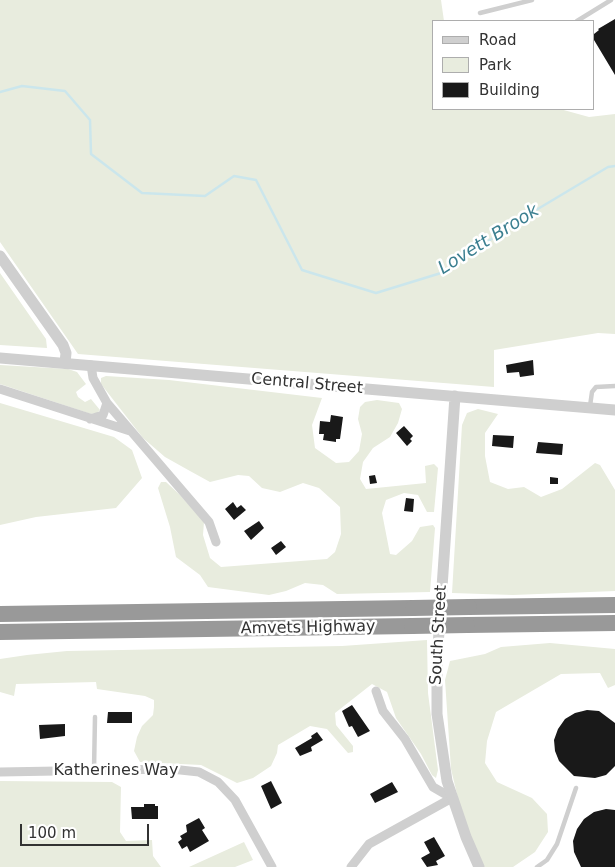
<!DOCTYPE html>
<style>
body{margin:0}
#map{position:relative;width:615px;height:867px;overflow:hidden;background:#fff;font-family:"DejaVu Sans",sans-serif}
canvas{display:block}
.legend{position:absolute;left:432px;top:20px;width:162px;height:90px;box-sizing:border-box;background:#fff;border:1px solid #adadad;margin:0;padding:6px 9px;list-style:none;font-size:15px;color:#323232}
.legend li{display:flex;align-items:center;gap:10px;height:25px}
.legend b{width:25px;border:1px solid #adadad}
.scale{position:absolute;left:20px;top:824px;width:129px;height:22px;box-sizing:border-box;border:2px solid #323232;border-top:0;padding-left:6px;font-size:15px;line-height:18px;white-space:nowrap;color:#323232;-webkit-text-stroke:4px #fff;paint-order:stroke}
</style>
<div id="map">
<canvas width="615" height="867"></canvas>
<ul class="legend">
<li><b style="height:6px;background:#cfcfcf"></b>Road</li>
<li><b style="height:14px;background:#e8ecde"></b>Park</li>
<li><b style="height:14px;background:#191919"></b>Building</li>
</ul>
<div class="scale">100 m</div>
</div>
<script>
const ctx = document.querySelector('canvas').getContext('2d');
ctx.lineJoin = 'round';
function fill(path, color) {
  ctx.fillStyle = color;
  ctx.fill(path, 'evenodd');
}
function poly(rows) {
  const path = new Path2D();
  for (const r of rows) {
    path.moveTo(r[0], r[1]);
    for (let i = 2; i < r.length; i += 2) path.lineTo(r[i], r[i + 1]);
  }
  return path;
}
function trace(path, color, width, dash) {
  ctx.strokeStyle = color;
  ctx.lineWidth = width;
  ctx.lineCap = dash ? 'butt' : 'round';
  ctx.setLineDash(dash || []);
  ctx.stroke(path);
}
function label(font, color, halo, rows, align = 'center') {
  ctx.font = font + ' "DejaVu Sans",sans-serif';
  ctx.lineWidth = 5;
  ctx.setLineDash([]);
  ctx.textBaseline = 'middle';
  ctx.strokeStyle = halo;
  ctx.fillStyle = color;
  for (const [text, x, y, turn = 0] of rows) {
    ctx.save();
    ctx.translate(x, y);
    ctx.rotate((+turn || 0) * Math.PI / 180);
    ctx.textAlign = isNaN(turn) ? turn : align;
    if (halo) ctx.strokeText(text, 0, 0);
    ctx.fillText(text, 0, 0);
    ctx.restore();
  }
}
fill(poly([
 [0,0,441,0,444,21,434,21,434,109,560,109,589,117,615,114,615,334,598,333,494,350,494,387,78,354,0,242],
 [0,273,46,339,47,348,0,345],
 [0,365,68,369,77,372,86,384,76,392,78,397,85,402,91,399,100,410,97,413,91,414,0,384],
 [106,376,169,380,322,398,312,425,315,448,336,463,349,462,359,451,362,434,358,419,360,407,365,402,377,400,399,403,402,409,398,423,390,437,373,448,363,462,360,479,366,489,426,483,425,466,434,464,438,468,434,512,427,512,418,495,404,493,386,500,382,513,390,554,396,555,412,541,420,527,433,525,435,528,430,592,337,594,323,585,305,583,286,591,269,595,208,587,200,575,176,557,170,527,158,488,161,482,166,482,179,494,204,522,203,535,210,558,221,567,327,559,335,552,341,534,340,507,319,488,303,483,280,492,262,488,249,476,238,475,210,482,190,471,165,457,143,438,101,384,101,378],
 [0,403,114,437,132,450,142,478,116,508,36,517,0,525],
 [478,409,498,414,485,433,485,456,490,482,508,489,524,487,541,497,562,489,595,463,600,465,615,490,615,591,513,595,452,593,462,425,467,413],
 [427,640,428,693,438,770,436,778,432,775,421,754,396,718,387,692,372,684,335,713,336,725,353,746,353,752,348,753,327,729,310,726,278,745,277,753,271,766,253,778,237,783,201,765,140,762,134,751,137,737,142,726,153,715,154,707,154,700,145,696,97,689,96,682,16,684,14,696,0,692,0,659,27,655,67,651,342,646],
 [550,643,615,649,615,685,608,688,600,673,561,674,496,712,487,741,485,763,497,782,532,798,547,814,548,832,535,852,513,867,483,867,461,811,451,769,445,680,450,661,485,654,501,647],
 [0,781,112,782,121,787,120,832,126,841,152,840,153,856,161,867,0,867],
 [244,842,253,860,235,867,189,867]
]), '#e8ecde');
trace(poly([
 [0,92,22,86,65,91,90,120,91,154,142,193,205,196,234,176,256,180,302,270,376,293,441,273,521,219,608,167,615,166]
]), '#cbe6ec', 2.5);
fill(poly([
 [615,19,615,75,594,40,594,34,599,30,598,29],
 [533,360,534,375,520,377,519,372,507,373,506,365],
 [331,415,343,417,340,439,336,439,336,442,323,440,324,434,319,434,320,421,330,422],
 [404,426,413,436,410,439,412,441,407,446,396,433],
 [493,435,514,436,513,448,492,446],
 [538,442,563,444,562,455,536,453],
 [375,475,377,483,370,484,369,476],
 [550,477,558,478,558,484,550,484],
 [406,498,414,499,413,512,404,511],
 [233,502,237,508,241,505,246,510,234,520,225,509],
 [259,521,264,528,251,540,244,531],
 [281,541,286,547,276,555,271,548],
 [352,705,370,731,358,737,352,726,349,727,342,711],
 [587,710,599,711,615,723,615,766,606,775,595,778,574,776,559,761,555,751,554,740,558,729,565,719,575,713],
 [108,712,132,712,132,723,107,723],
 [65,724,65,736,40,739,39,725],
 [317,732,323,740,311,747,312,751,300,756,295,748,312,738,311,736],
 [271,781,282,803,271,809,261,786],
 [392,782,398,792,375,803,370,794],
 [144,804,155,804,155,806,158,806,158,819,132,819,131,807,144,807],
 [606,809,615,810,615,867,581,867,574,852,573,841,577,829,584,819,594,812],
 [199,818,205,828,202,830,209,841,190,852,187,846,182,849,178,842,182,839,180,836,187,832,186,825],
 [434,837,445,856,436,861,438,865,427,867,421,858,430,853,424,842]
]), '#191919');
trace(poly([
 [480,13,532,0],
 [577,21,611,0],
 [590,406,592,392,596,387,615,386],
 [94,770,95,717],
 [537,867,547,860,557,844,576,788]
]), '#cfcfcf', 4.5);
trace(poly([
 [91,365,93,378,107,403,209,522,216,542],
 [0,389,130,431],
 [90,419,103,415,107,403],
 [376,691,383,711,405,739,433,787,452,798],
 [0,772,171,769,199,772,218,782,235,800,272,867],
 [351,867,369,844,452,798]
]), '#cfcfcf', 9);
trace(poly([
 [0,256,63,345,66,353,65,363],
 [0,358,615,410],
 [455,396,437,661,437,714,447,781,466,837,479,867]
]), '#cfcfcf', 11);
trace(poly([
 [469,607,615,605],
 [0,614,413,608],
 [467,625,615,623],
 [0,632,412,626]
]), '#999', 16);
trace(poly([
 [413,608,469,607],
 [412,626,467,625]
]), '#999', 16);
label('16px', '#323232', '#fff', [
 ["Central Street",307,384,5],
 ["Amvets Highway",308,628,-1],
 ["South Street",439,635,-87],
 ["Katherines Way",116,771]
]);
label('italic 18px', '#3b7f90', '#fff', [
 ["Lovett Brook",489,240,-32]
]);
</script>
